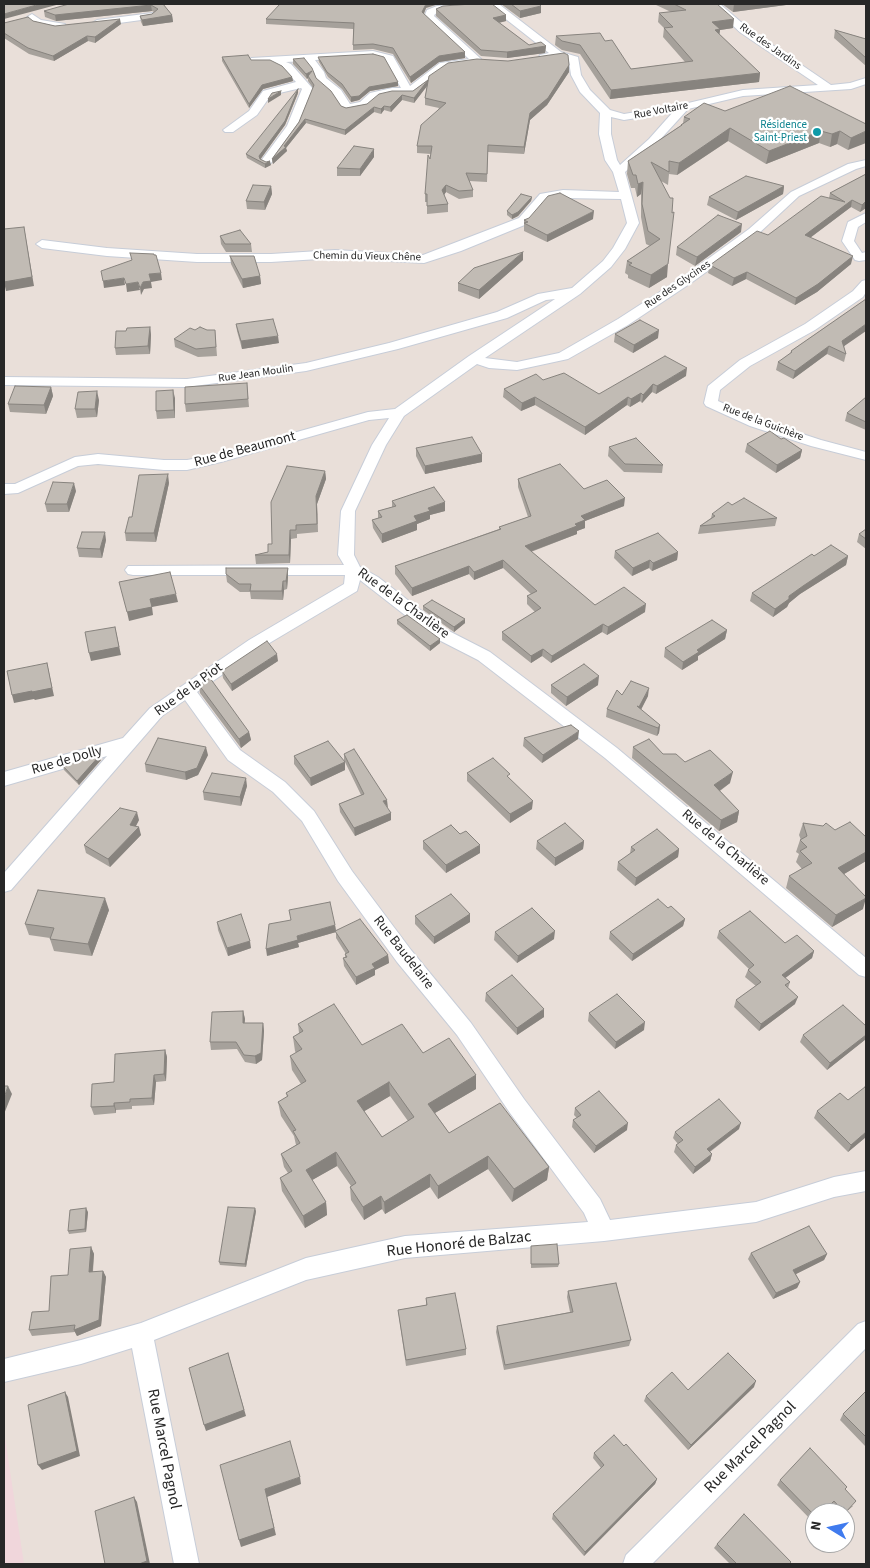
<!DOCTYPE html>
<meta charset="utf-8">
<style>
body{margin:0}
#map{position:relative;width:870px;height:1568px;overflow:hidden;background:#e9dfd9;font-family:"Source Sans 3",sans-serif}
canvas{display:block}
.frame{position:absolute;inset:0;border:5px solid #272727;pointer-events:none}
.north{position:absolute;left:805px;top:1503px;width:50px;height:50px;box-sizing:border-box;background:#fff;border:1px solid #a9a9a9;border-radius:50%;rotate:279deg;font-size:14px;font-weight:700;line-height:20px;text-align:center;color:#272727}
.north::after{content:'';display:block;margin:auto;width:18px;height:22px;background:#407bee;clip-path:polygon(50% 0,100% 100%,50% 72%,0 100%)}
</style>
<div id="map">
<canvas width="870" height="1568"></canvas>
<div class="frame"></div>
<div class="north">N</div>
</div>
<script>
const ctx = document.querySelector('canvas').getContext('2d');
ctx.lineJoin = 'round';
function fill(path, color) {
  ctx.fillStyle = color;
  ctx.fill(path, 'evenodd');
}
function poly(rows) {
  const path = new Path2D();
  for (const r of rows) {
    path.moveTo(r[0], r[1]);
    for (let i = 2; i < r.length; i += 2) path.lineTo(r[i], r[i + 1]);
  }
  return path;
}
function trace(path, color, width, dash) {
  ctx.strokeStyle = color;
  ctx.lineWidth = width;
  ctx.lineCap = dash ? 'butt' : 'round';
  ctx.setLineDash(dash || []);
  ctx.stroke(path);
}
function label(font, color, halo, rows, align = 'center') {
  ctx.font = font + ' "Source Sans 3",sans-serif';
  ctx.lineWidth = 4.5;
  ctx.setLineDash([]);
  ctx.textBaseline = 'middle';
  ctx.strokeStyle = halo;
  ctx.fillStyle = color;
  for (const [text, x, y, turn = 0] of rows) {
    ctx.save();
    ctx.translate(x, y);
    ctx.rotate((+turn || 0) * Math.PI / 180);
    ctx.textAlign = isNaN(turn) ? turn : align;
    if (halo) ctx.strokeText(text, 0, 0);
    ctx.fillText(text, 0, 0);
    ctx.restore();
  }
}
fill(poly([
 [4,1431,24,1564,4,1564]
]), '#f0d6db');
const street = poly([
 [459,4,464,7,463,9,443,11,435,14,434,16,481,59,482,61,481,63,473,63,447,68,412,94,392,94,378,97,367,107,347,111,343,110,333,94,317,81,314,72,305,61,286,62,291,64,313,89,298,126,271,163,267,164,261,161,287,126,302,89,301,88,271,95,257,115,233,132,225,132,223,130,249,111,263,91,296,82,283,68,271,62,251,62,250,60,251,58,373,51,393,56,410,86,440,63,469,59,424,17,427,10,437,6,459,4],
 [373,57,385,60,401,88,392,88,370,93,360,102,350,104,341,90,326,78,324,72,315,60,373,57],
 [481,4,500,5,561,52,578,57,581,75,590,90,610,110,624,114,684,104,743,90,818,85,741,33,709,4,720,4,749,29,831,85,850,83,866,78,866,84,851,89,743,96,688,109,657,143,625,172,639,223,625,249,611,267,580,294,485,358,517,362,559,353,618,319,683,277,749,229,791,192,848,164,866,160,866,166,856,169,799,196,757,235,691,283,628,325,568,359,517,370,489,368,477,364,404,416,386,445,355,511,354,555,360,567,378,577,445,629,490,652,617,748,866,958,866,977,859,975,605,758,478,660,433,637,360,580,357,591,261,648,197,692,240,750,285,782,314,811,352,871,411,950,471,1023,524,1099,600,1199,610,1220,756,1202,834,1177,866,1171,866,1191,834,1197,756,1222,604,1241,405,1258,306,1280,154,1340,199,1564,174,1564,132,1348,81,1364,4,1382,4,1359,81,1340,141,1323,306,1258,405,1236,588,1222,584,1213,510,1113,457,1035,397,962,338,881,302,821,273,792,228,760,185,700,162,716,11,890,4,892,4,873,107,756,4,786,4,772,123,738,150,708,249,640,344,584,345,575,133,575,128,574,125,570,128,566,344,565,338,555,341,511,372,445,389,418,369,420,221,462,187,470,164,470,98,464,78,466,18,493,4,494,4,484,15,484,75,457,98,454,164,460,187,460,215,455,368,412,395,409,469,356,555,299,546,300,507,318,398,349,306,371,187,387,4,385,4,377,187,379,306,363,389,343,497,312,538,294,572,288,603,261,613,248,627,223,621,199,563,198,548,200,527,224,461,251,424,263,335,258,271,262,197,262,107,256,42,248,36,244,42,240,107,248,197,254,271,254,335,250,423,255,519,218,540,194,563,190,619,192,613,172,605,160,599,134,600,113,580,92,571,75,569,61,564,58,540,59,539,57,540,55,549,53,493,9,481,7,481,4],
 [673,112,649,139,620,165,617,160,611,134,611,117,624,120,673,112],
 [152,13,156,14,156,18,97,26,92,23,97,20,152,13],
 [32,14,41,20,65,24,66,26,61,29,34,24,27,17,32,14],
 [866,213,866,222,858,227,854,241,862,253,866,252,866,260,859,261,855,260,842,241,848,222,866,213],
 [866,280,866,292,863,297,815,330,750,366,720,390,718,401,760,420,821,440,866,452,866,460,811,446,750,426,706,406,704,403,708,386,740,360,805,324,853,291,862,281,866,280],
 [866,1321,866,1348,652,1564,623,1564,626,1555,858,1324,866,1321]
]);
trace(street, '#c7cdd8', 2);
fill(street, '#fff');
fill(poly([
 [163,4,172,15,173,22,143,26,141,22,140,16,152,14,154,12,152,11,56,21,45,17,44,11],
 [501,4,539,4,541,13,520,18],
 [654,4,717,4,733,28,720,30,719,34,760,73,759,82,610,99,580,54,562,50,555,45,556,36,605,41,631,69,685,62,663,37,664,28,658,22,659,13,671,12],
 [722,4,786,4,786,5,733,12],
 [426,8,424,14,465,58,439,62,411,83,393,54,373,49,353,50,353,29,266,24,266,19],
 [436,9,506,15,506,21,499,23,529,45,546,46,545,53,507,58,481,56,436,16],
 [33,21,55,26,121,24,95,43,88,41,54,61,29,54,4,38,4,23],
 [835,30,866,39,866,66,834,38],
 [222,57,251,60,292,77,293,81,263,89,249,108,222,61],
 [318,57,398,82,398,86,370,91,359,100,351,102,342,89,328,77,319,62],
 [293,59,316,78,341,106,346,108,367,104,413,91,428,80,569,72,547,105,530,120,524,154,488,152,487,182,469,181,473,190,473,197,459,199,446,192,444,195,448,204,448,212,427,214,427,202,425,202,425,194,431,154,417,153,417,146,439,108,425,105,425,98,427,85,414,103,402,100,391,112,384,110,381,114,374,112,345,135,306,123,286,148,287,151,273,164,272,159,299,122,313,88,308,81,308,78,307,79,293,64],
 [298,93,285,125,260,159,271,165,265,168,247,158,246,154],
 [725,111,866,124,848,150,837,144,830,147,819,143,766,164,728,141,677,175,669,174,668,185,661,181,667,277,649,288,628,278,628,275,625,273,627,261,650,246,646,244,641,217,641,194,637,197,635,188,631,188,627,174,628,161,680,126,683,123,684,117],
 [374,157,360,176,337,176,337,168],
 [866,174,866,208,860,212,851,207,810,238,851,264,817,292,795,305,746,279,732,286,708,273,710,265,768,235,829,198,830,193],
 [271,186,272,194,265,210,247,209,246,201],
 [784,186,783,194,736,220,707,205,709,197],
 [532,197,531,201,518,216,512,219,507,215,507,211],
 [593,219,547,242,524,231,524,220],
 [741,232,695,266,676,255,677,247],
 [220,236,251,244,252,252,226,252,221,244],
 [230,256,260,276,261,284,243,288,231,264],
 [523,260,479,299,458,291,458,283],
 [866,299,844,347,846,354,844,362,827,354,793,379,776,370,778,362,790,354,791,351],
 [236,324,279,343,242,349,237,331],
 [150,327,151,335,150,354,116,355,115,348,126,331],
 [195,330,215,330,217,356,198,357,175,347,174,339],
 [615,334,658,338,633,353,614,342],
 [686,376,656,394,652,392,642,403,640,401,630,407,627,405,585,435,535,405,521,411,503,397,504,389,543,380,599,394],
 [247,383,249,407,186,412,185,404],
 [51,387,53,396,46,414,10,412,8,404],
 [866,397,866,430,845,421,847,413],
 [175,398,175,418,157,419,156,411],
 [99,400,97,417,77,418,75,409],
 [781,439,802,450,800,458,776,473,745,452,747,444],
 [609,447,663,465,662,473,624,472,608,456],
 [416,448,482,462,425,474,416,456],
 [325,471,326,479,317,504,318,532,297,534,297,538,291,539,290,563,256,564,255,555,268,552,272,544],
 [518,479,584,489,624,506,585,521,585,528,577,531,577,534,531,552,595,605,645,612,607,635,602,632,551,663,542,656,531,663,502,640,502,632,535,612,527,604,527,596,531,594,503,568,474,580,469,574,412,596,395,574,395,566,499,529,499,527,528,517,518,487],
 [169,483,156,542,126,541,125,533,132,517],
 [76,491,69,512,47,512,45,504],
 [392,501,445,511,430,515,430,519,417,524,417,530,382,543,373,528,372,520,378,518,378,511,392,507],
 [732,505,777,518,775,526,698,534,700,526,711,518,712,514],
 [866,529,866,549,857,542,859,534],
 [106,540,102,558,79,557,77,548],
 [615,551,678,552,677,560,652,571,649,568,632,576,614,558],
 [814,556,848,556,846,565,800,594,789,603,787,607,773,617,750,601,752,593],
 [288,568,288,577,287,589,284,590,283,600,251,599,250,592,240,592,227,582,226,574],
 [423,606,465,623,454,632,423,610],
 [397,620,440,643,430,651,397,624],
 [727,630,725,639,698,656,698,660,682,670,664,657,665,648],
 [278,661,232,691,223,678,222,671],
 [199,685,249,732,251,740,241,748,200,693],
 [551,685,598,685,566,706,551,693],
 [622,695,648,696,641,710,660,725,659,733,657,736,606,717,607,709],
 [524,738,578,739,542,763,523,746],
 [633,747,663,754,685,762,730,783,720,791,739,811,737,822,719,831,632,758],
 [344,754,391,813,391,820,355,836,340,812,339,804,361,795,345,762,345,770,311,786,294,764,294,756,344,762],
 [100,755,101,760,79,785,64,770,63,766],
 [208,755,198,775,186,780,146,772,145,764],
 [467,773,510,779,532,809,510,823,467,781],
 [247,786,241,806,204,800,203,792],
 [139,820,136,826,141,835,110,867,86,853,84,845],
 [803,823,866,837,866,861,844,874,863,909,832,927,786,888,789,876,802,869,796,862,799,854,796,852,800,840,801,840,799,835],
 [423,841,480,853,446,873,423,849],
 [537,841,584,841,583,849,555,866,536,849],
 [631,847,679,849,678,857,635,886,617,870,618,862,630,854],
 [668,908,685,919,683,926,632,961,609,939,610,932],
 [109,910,92,956,54,951,50,939,50,938,29,935,25,924],
 [470,914,470,922,434,944,415,924,415,916],
 [217,922,251,948,228,956,218,930],
 [335,925,336,930,388,955,389,963,375,970,375,975,356,985,344,966,343,958,345,958,345,954,346,954,336,938,336,932,298,943,299,947,267,956],
 [719,931,785,943,814,951,812,958,785,978,790,982,788,988,795,1004,759,1031,734,1007,736,1000,756,986,745,977,748,970,749,969,717,938],
 [495,932,554,939,517,963,494,940],
 [486,993,544,1017,517,1035,485,1001],
 [243,1011,245,1019,244,1023,263,1023,264,1031,262,1060,256,1064,245,1062,237,1049,211,1050,210,1042],
 [589,1013,644,1030,615,1049,588,1021],
 [298,1024,362,1045,423,1053,476,1075,476,1089,435,1113,449,1133,549,1167,547,1180,512,1202,488,1169,438,1199,430,1187,385,1214,382,1209,364,1220,351,1200,350,1187,351,1186,337,1166,312,1180,326,1202,327,1215,305,1228,282,1191,280,1178,288,1173,284,1167,281,1154,296,1145,294,1136,281,1116,278,1102,287,1097,286,1093,301,1084,292,1070,290,1056,296,1053,295,1051,293,1037,299,1033],
 [390,1096,408,1121,382,1137,364,1111],
 [866,1026,866,1039,827,1070,800,1042,803,1035],
 [165,1050,167,1057,166,1081,156,1082,154,1105,132,1106,132,1109,116,1110,116,1113,94,1115,91,1107,114,1082],
 [575,1108,627,1130,594,1153,572,1127,573,1120,577,1118,574,1115],
 [817,1111,866,1137,848,1152,814,1118],
 [739,1129,710,1152,712,1154,710,1161,693,1174,674,1152,676,1145,678,1144,673,1138,675,1132],
 [256,1211,246,1267,220,1265,219,1262],
 [88,1212,86,1232,69,1234,68,1231],
 [531,1246,559,1264,558,1267,531,1268],
 [91,1247,94,1254,93,1272,103,1271,106,1277,101,1326,77,1336,75,1332,32,1336,29,1330,49,1311,68,1275],
 [751,1253,827,1254,824,1260,796,1274,800,1282,797,1288,773,1299,748,1259],
 [568,1291,631,1340,629,1346,504,1370,496,1332,497,1326,570,1312,567,1297],
 [426,1298,466,1349,466,1355,406,1366,398,1310,426,1305],
 [754,1387,688,1450,644,1401,646,1396,688,1390],
 [866,1391,866,1447,840,1420,843,1414],
 [624,1446,657,1479,655,1484,584,1556,552,1519,553,1514,601,1468,593,1458,594,1453],
 [780,1480,853,1506,845,1513,837,1513,830,1506,823,1513,815,1513,815,1522,814,1523,777,1485],
 [717,1544,789,1564,730,1564,714,1548]
]), '#a6a19b');
fill(poly([
 [40,4,60,4,4,19,4,14],
 [426,4,439,4,426,8,422,17,422,12],
 [734,4,786,4,786,5,733,12],
 [151,5,152,11,56,21,55,15],
 [541,6,541,13,520,18,520,11],
 [172,15,173,22,143,26,142,20],
 [506,15,506,21,493,24,493,18],
 [120,19,121,24,95,43,95,37],
 [734,19,733,28,720,30,719,38,712,22],
 [87,36,88,41,54,61,53,56],
 [546,46,545,53,507,58,507,52],
 [465,52,465,58,439,62,411,83,410,77,439,56],
 [569,65,569,72,547,105,530,120,524,154,524,147,530,113],
 [312,71,308,76,308,78,307,79,306,74],
 [760,73,759,82,610,99,611,90],
 [292,77,293,81,263,89,249,108,249,104,262,85],
 [428,80,428,85,414,103,414,98],
 [398,82,398,86,370,91,359,100,351,102,351,97,369,87],
 [298,89,298,93,285,125,260,160,259,156],
 [281,91,281,95,268,103,268,99],
 [402,95,402,100,391,112,390,107],
 [384,106,384,110,381,114,381,109],
 [374,107,374,112,345,135,345,130],
 [305,119,306,123,286,148,287,151,273,164,272,159],
 [730,128,728,141,677,175,679,163],
 [821,131,819,143,766,164,769,151],
 [840,131,837,144,830,147,832,134],
 [866,131,866,143,848,150,851,138],
 [374,149,374,157,360,176,360,169],
 [270,161,271,165,265,168,265,164],
 [643,182,641,194,637,197,638,184],
 [446,185,446,192,442,198,442,190],
 [271,186,272,194,265,210,264,202],
 [784,186,783,194,736,220,738,212],
 [532,197,531,201,518,216,512,219,512,215],
 [852,200,851,207,803,243,805,235],
 [866,201,866,208,860,212,862,205],
 [594,211,593,219,547,242,547,235],
 [742,224,741,232,695,266,697,257],
 [24,227,34,286,6,291,4,282],
 [523,252,523,260,479,299,479,290],
 [853,256,851,264,817,292,795,305,796,298],
 [668,264,667,277,649,288,651,275],
 [747,272,746,279,732,286,734,278],
 [161,273,162,280,151,282,152,288,144,289,141,295,140,288,143,282,149,274],
 [260,276,261,284,243,288,242,279],
 [124,278,125,285,104,288,103,281],
 [138,282,140,290,127,292,126,284],
 [866,324,866,331,840,349,842,341],
 [150,327,151,335,150,354,148,346],
 [659,330,658,338,633,353,634,345],
 [278,336,279,343,242,349,241,341],
 [829,346,827,354,793,379,795,371],
 [687,368,686,376,656,394,657,386],
 [653,384,652,392,642,403,643,395],
 [51,387,53,396,46,414,44,405],
 [173,390,175,398,175,418,174,410],
 [97,391,99,400,97,417,95,409],
 [641,393,640,401,630,407,631,399],
 [535,397,535,405,521,411,522,403],
 [628,397,627,405,585,435,585,427],
 [802,450,800,458,776,473,777,465],
 [482,454,482,462,425,474,425,466],
 [325,471,326,479,317,504,318,532,316,496],
 [168,474,169,483,156,542,154,533],
 [74,483,76,491,69,512,67,504],
 [625,498,624,506,585,521,585,528,577,531,577,534,524,554,525,546,575,524,581,516],
 [445,502,445,511,430,515,430,519,417,524,417,530,382,543,382,534,428,508],
 [290,530,291,539,290,563,289,555],
 [105,532,106,540,102,558,100,549],
 [678,552,677,560,652,571,653,563],
 [848,556,846,565,800,594,789,603,787,607,773,617,775,609,789,596,803,586],
 [503,560,503,568,474,580,474,572],
 [650,560,649,568,632,576,633,568],
 [469,566,469,574,412,596,412,588],
 [288,568,288,577,287,589,286,581],
 [283,581,284,590,283,600,282,591],
 [176,594,178,602,152,607,153,615,129,621,127,612,150,599],
 [646,604,645,612,607,635,608,627],
 [4,611,5,616,4,644],
 [465,619,465,623,454,632,454,627],
 [603,624,602,632,551,663,552,656],
 [115,627,121,655,91,661,89,653],
 [727,630,725,639,698,656,698,660,682,670,683,662,697,650],
 [440,639,440,643,430,651,430,646],
 [543,649,542,656,531,663,531,656],
 [277,654,278,661,232,691,231,684],
 [47,663,54,696,35,700,34,699,14,703,12,695],
 [599,676,598,685,566,706,567,697],
 [649,688,648,696,638,715,639,707],
 [660,725,659,733,657,736,658,728],
 [579,731,578,739,542,763,543,755],
 [249,732,251,740,241,748,239,739],
 [206,747,208,755,198,775,186,780,185,772],
 [100,755,101,760,79,785,77,781],
 [345,762,345,770,311,786,310,778],
 [733,772,730,783,712,796,714,785],
 [246,778,247,786,241,806,240,797],
 [387,800,388,808,383,801],
 [533,801,532,809,510,823,510,814],
 [739,811,737,822,719,831,721,820],
 [137,812,139,820,132,833,130,825],
 [391,813,391,820,355,836,354,828],
 [139,827,141,835,110,867,108,859],
 [584,841,583,849,555,866,555,858],
 [480,845,480,853,446,873,446,865],
 [679,849,678,857,635,886,636,878],
 [866,852,866,861,834,880,838,868],
 [105,898,109,910,92,956,88,944],
 [866,898,863,909,832,927,836,915],
 [470,914,470,922,434,944,434,937],
 [685,919,683,926,632,961,633,954],
 [335,925,336,932,298,943,299,947,267,956,266,949,297,936],
 [555,931,554,939,517,963,518,956],
 [250,941,251,948,228,956,227,948],
 [814,951,812,958,780,982,782,975],
 [388,955,389,963,375,970,375,975,356,985,356,977,372,964],
 [798,997,795,1004,759,1031,761,1024],
 [544,1009,544,1017,517,1035,517,1028],
 [243,1011,245,1019,244,1031,243,1023],
 [645,1022,644,1030,615,1049,616,1042],
 [263,1023,264,1031,262,1060,256,1064,255,1056],
 [866,1035,866,1039,827,1070,830,1063],
 [165,1050,167,1057,166,1081,164,1074],
 [154,1075,156,1082,154,1105,152,1098],
 [476,1075,476,1089,428,1117,428,1104],
 [389,1082,390,1096,358,1115,357,1101],
 [8,1086,12,1094,4,1114,4,1098],
 [114,1103,116,1110,116,1113,114,1106],
 [628,1123,627,1130,594,1153,596,1146],
 [741,1123,739,1129,705,1155,707,1149],
 [866,1132,866,1137,848,1152,851,1145],
 [336,1152,337,1166,307,1183,306,1170],
 [712,1154,710,1161,693,1174,695,1167],
 [488,1156,488,1169,438,1199,438,1186],
 [549,1167,547,1180,512,1202,514,1189],
 [430,1174,430,1187,385,1214,384,1202],
 [381,1196,382,1209,364,1220,363,1207],
 [326,1202,327,1215,305,1228,303,1216],
 [86,1208,88,1212,86,1232,85,1229],
 [255,1208,256,1211,246,1267,245,1264],
 [91,1247,94,1254,92,1278,89,1272],
 [827,1254,824,1260,790,1277,793,1270],
 [103,1271,106,1277,101,1326,77,1336,74,1330],
 [800,1282,797,1288,773,1299,776,1293],
 [228,1353,246,1416,206,1431,204,1425],
 [756,1381,754,1387,688,1450,691,1445],
 [65,1392,68,1397,80,1456,42,1470,38,1465],
 [300,1477,301,1484,267,1497,276,1535,241,1547,239,1540,265,1489],
 [657,1479,655,1484,584,1556,585,1552],
 [134,1497,137,1502,150,1564,139,1564]
]), '#87837e');
const building = poly([
 [4,4,40,4,4,14,4,4],
 [69,4,163,4,172,15,142,20,140,16,152,14,158,9,151,5,55,15,44,11,69,4],
 [280,4,426,4,422,12,465,52,439,56,410,77,393,48,373,44,353,45,354,23,266,19,280,4],
 [472,4,492,4,506,15,493,18,529,45,541,42,546,46,507,52,481,50,436,9,443,6,472,4],
 [511,4,539,4,541,6,520,11,511,4],
 [674,4,717,4,734,19,712,22,720,29,715,30,760,73,611,90,580,45,562,41,556,36,600,33,605,41,612,40,631,69,693,61,664,28,673,27,659,13,686,10,674,4],
 [28,17,33,21,55,26,120,19,95,37,87,36,53,56,28,48,4,33,4,23,28,17],
 [835,30,866,39,866,58,835,30],
 [564,53,568,55,569,65,548,98,530,113,524,147,488,145,487,174,466,173,473,190,459,191,446,185,442,190,448,204,427,206,427,194,425,194,428,155,430,159,432,146,417,146,421,125,446,103,425,98,429,76,448,63,477,59,508,61,564,53],
 [373,54,384,57,398,82,369,87,359,96,351,97,342,84,327,72,318,57,373,54],
 [248,55,251,60,270,60,282,66,292,77,262,85,249,104,222,57,248,55],
 [304,58,312,68,316,78,331,91,341,106,346,108,367,104,379,94,392,91,413,91,428,80,414,98,402,95,390,107,384,106,381,109,374,107,345,130,305,119,284,146,286,147,272,159,299,122,314,85,308,76,312,71,306,74,293,59,304,58],
 [790,86,866,124,866,131,851,138,840,131,832,134,821,131,769,151,730,128,679,163,669,161,669,172,651,162,670,198,673,198,672,213,674,212,668,264,651,275,629,265,632,263,627,261,660,239,648,231,642,204,643,182,638,184,636,175,633,175,628,161,682,125,681,125,690,119,684,117,704,103,725,111,790,86],
 [298,89,285,121,259,156,260,159,266,162,270,161,265,164,246,154,298,89],
 [281,91,268,99,272,93,281,91],
 [354,146,374,149,360,169,337,168,354,146],
 [866,174,866,201,862,205,852,200,805,235,853,256,818,284,796,298,747,272,734,278,710,265,757,231,768,235,821,196,845,202,830,193,866,174],
 [746,176,784,186,738,212,709,197,746,176],
 [253,185,271,186,264,202,246,201,253,185],
 [560,193,594,211,547,235,524,223,528,222,524,220,529,218,548,196,560,193],
 [521,194,532,197,518,212,512,215,507,211,521,194],
 [718,215,742,224,697,257,677,247,718,215],
 [24,227,32,277,4,282,4,229,24,227],
 [240,230,251,244,225,244,220,236,240,230],
 [523,252,479,290,458,283,474,268,523,252],
 [130,253,154,254,154,255,156,255,161,273,149,274,151,281,143,282,140,288,138,282,126,284,124,278,103,281,101,271,132,260,130,253],
 [230,256,254,256,260,276,242,279,230,256],
 [866,299,866,324,842,341,846,354,829,346,795,371,778,362,792,352,791,351,866,299],
 [273,319,278,336,241,341,236,324,273,319],
 [640,320,659,330,634,345,615,334,640,320],
 [150,327,148,346,115,348,116,331,126,331,127,328,150,327],
 [200,327,207,330,215,330,216,347,196,349,174,339,190,328,195,330,200,327],
 [665,356,687,368,657,386,653,384,643,395,641,393,631,399,628,397,585,427,535,397,522,403,504,389,536,374,543,380,564,373,599,394,665,356],
 [247,383,248,399,185,404,185,387,247,383],
 [15,386,51,387,44,405,8,404,15,386],
 [173,390,174,410,156,411,156,391,173,390],
 [97,391,95,409,75,409,78,392,97,391],
 [866,397,866,422,847,413,866,397],
 [770,431,781,439,784,438,802,450,777,465,747,444,770,431],
 [472,437,482,454,425,466,416,448,472,437],
 [636,438,663,465,625,464,609,447,636,438],
 [560,464,584,489,607,480,625,498,581,516,585,520,575,524,577,526,525,546,595,605,624,587,646,604,608,627,603,624,552,656,543,649,531,656,502,632,541,608,527,596,537,591,503,560,474,572,469,566,412,588,395,566,501,529,499,527,531,516,518,479,560,464],
 [287,466,325,471,316,496,317,524,296,525,296,530,290,530,289,555,255,555,268,552,268,544,272,544,271,502,287,466],
 [168,474,154,533,125,533,129,517,132,517,139,475,168,474],
 [53,482,74,483,67,504,45,504,53,482],
 [434,487,445,502,428,508,430,511,414,516,417,521,382,534,372,520,382,517,378,511,396,506,392,501,434,487],
 [744,498,777,518,700,526,715,516,712,514,728,502,732,505,744,498],
 [866,529,866,539,859,534,866,529],
 [82,532,105,532,100,549,77,548,82,532],
 [658,533,678,552,653,563,650,560,633,568,615,551,658,533],
 [831,545,848,556,803,586,789,596,789,599,775,609,752,593,812,554,814,556,831,545],
 [226,568,288,568,286,581,283,581,282,591,250,591,251,584,239,584,226,574,226,568],
 [170,572,176,594,150,599,152,607,127,612,119,582,170,572],
 [432,600,465,619,454,627,423,606,432,600],
 [407,615,440,639,430,646,397,620,407,615],
 [712,620,727,630,697,650,699,652,683,662,665,648,712,620],
 [115,627,119,647,89,653,85,632,115,627],
 [267,641,277,654,231,684,222,671,267,641],
 [47,663,52,688,32,692,32,691,12,695,7,671,47,663],
 [584,664,599,676,567,697,551,685,584,664],
 [210,678,249,732,239,739,199,685,210,678],
 [631,681,649,688,639,707,637,706,660,725,658,728,607,709,617,690,622,695,631,681],
 [571,725,579,731,543,755,524,738,571,725],
 [158,738,206,747,197,768,185,772,145,764,158,738],
 [649,739,663,754,676,754,685,762,710,750,733,772,714,785,739,811,721,820,633,747,649,739],
 [328,741,345,762,310,778,294,756,328,741],
 [354,749,387,800,383,801,391,813,354,828,339,804,364,794,344,754,354,749],
 [100,755,77,781,63,766,100,755],
 [493,758,510,774,507,776,533,801,510,814,467,773,493,758],
 [212,773,246,778,240,797,203,792,212,773],
 [120,808,137,812,130,825,139,827,108,859,84,845,120,808],
 [850,822,866,837,866,852,838,868,866,897,866,898,836,915,789,876,812,863,800,851,807,847,800,840,807,836,803,823,823,826,826,823,835,830,850,822],
 [565,823,584,841,555,858,537,841,565,823],
 [451,825,460,834,466,831,480,845,446,865,423,841,451,825],
 [657,829,679,849,636,878,618,862,635,850,631,847,657,829],
 [38,890,105,898,88,944,50,939,54,928,25,924,38,890],
 [451,894,470,914,434,937,415,916,451,894],
 [658,899,668,908,671,906,685,919,633,954,610,932,658,899],
 [330,902,335,925,297,936,298,940,266,949,269,924,291,920,289,910,330,902],
 [532,908,555,931,518,956,495,932,532,908],
 [750,911,785,943,797,935,814,951,782,975,790,982,785,985,798,997,761,1024,736,1000,761,982,748,970,754,965,719,931,750,911],
 [241,914,250,941,227,948,217,922,241,914],
 [360,919,388,955,372,964,375,968,356,977,343,958,347,957,345,954,349,952,335,931,360,919],
 [512,975,544,1009,517,1028,486,993,512,975],
 [617,994,645,1022,616,1042,589,1013,617,994],
 [334,1004,362,1045,402,1024,423,1053,449,1038,476,1075,428,1104,449,1133,500,1103,549,1167,514,1189,488,1156,438,1186,430,1174,384,1202,381,1196,363,1207,350,1187,356,1183,336,1152,306,1170,326,1202,303,1216,280,1178,292,1171,281,1154,300,1143,293,1131,296,1130,278,1102,288,1096,286,1093,306,1081,290,1056,302,1049,293,1037,303,1031,298,1024,334,1004],
 [389,1082,414,1117,382,1137,357,1101,389,1082],
 [843,1005,866,1026,866,1035,830,1063,803,1035,843,1005],
 [243,1011,243,1023,263,1023,261,1053,255,1056,244,1055,236,1042,210,1042,212,1012,243,1011],
 [165,1050,164,1074,154,1075,152,1098,130,1099,130,1102,114,1103,114,1106,91,1107,92,1084,114,1082,115,1054,165,1050],
 [4,1086,8,1086,4,1098,4,1086],
 [865,1087,866,1088,866,1132,851,1145,817,1111,840,1093,848,1100,865,1087],
 [599,1091,628,1123,596,1146,573,1120,581,1115,575,1108,599,1091],
 [719,1099,741,1123,707,1149,712,1154,695,1167,676,1145,683,1140,675,1132,719,1099],
 [228,1207,255,1208,245,1264,219,1262,228,1207],
 [86,1208,85,1229,68,1231,70,1210,86,1208],
 [809,1226,827,1254,793,1270,800,1282,776,1293,751,1253,809,1226],
 [557,1244,559,1264,531,1264,531,1246,557,1244],
 [91,1247,89,1272,103,1271,99,1320,74,1330,75,1325,29,1330,32,1312,49,1311,51,1276,68,1275,70,1249,91,1247],
 [616,1283,631,1340,505,1365,497,1326,573,1312,568,1291,616,1283],
 [455,1293,466,1349,406,1360,398,1310,427,1305,426,1298,455,1293],
 [228,1353,244,1410,204,1425,189,1368,228,1353],
 [728,1353,756,1381,691,1445,646,1396,672,1372,688,1390,728,1353],
 [866,1391,866,1437,843,1414,866,1391],
 [65,1392,77,1451,38,1465,28,1405,65,1392],
 [614,1435,624,1446,626,1444,657,1479,585,1552,553,1514,604,1465,594,1453,614,1435],
 [290,1441,300,1477,265,1489,274,1528,239,1540,220,1465,290,1441],
 [810,1448,847,1487,845,1489,856,1501,845,1513,834,1501,822,1513,815,1513,815,1516,780,1480,810,1448],
 [134,1497,147,1561,139,1564,105,1564,95,1511,134,1497],
 [744,1514,791,1562,789,1564,737,1564,717,1544,744,1514]
]);
fill(building, '#c1bbb4');
trace(building, '#87837e', 1);
for (const [x, y, r, color] of [
 [817,132,5,"#0f9aa8"]
]) {
  const dot = new Path2D();
  dot.arc(x, y, r, 0, 2 * Math.PI);
  ctx.fillStyle = color;
  ctx.fill(dot);
  trace(dot, '#fff', 2);
}
label('11px', '#272727', '#fff', [
 ["Rue des Jardins",770,47,35],
 ["Rue Voltaire",661,111,-11],
 ["Chemin du Vieux Chêne",367,257,1],
 ["Rue des Glycines",678,285,-34],
 ["Rue Jean Moulin",256,374,-8],
 ["Rue de la Guichère",763,423,21]
]);
label('11px', '#0d838f', '#fff', [
 ["Résidence",807,126],
 ["Saint-Priest",807,139]
], 'right');
label('14px', '#272727', '#fff', [
 ["Rue de Beaumont",245,450,-15],
 ["Rue de la Charlière",403,604,36],
 ["Rue de la Piot",189,690,-36],
 ["Rue de Dolly",67,761,-16],
 ["Rue de la Charlière",725,848,40],
 ["Rue Baudelaire",403,953,52]
]);
label('16px', '#272727', '#fff', [
 ["Rue Honoré de Balzac",459,1245,-6],
 ["Rue Marcel Pagnol",751,1448,-45],
 ["Rue Marcel Pagnol",163,1449,79]
]);
</script>
